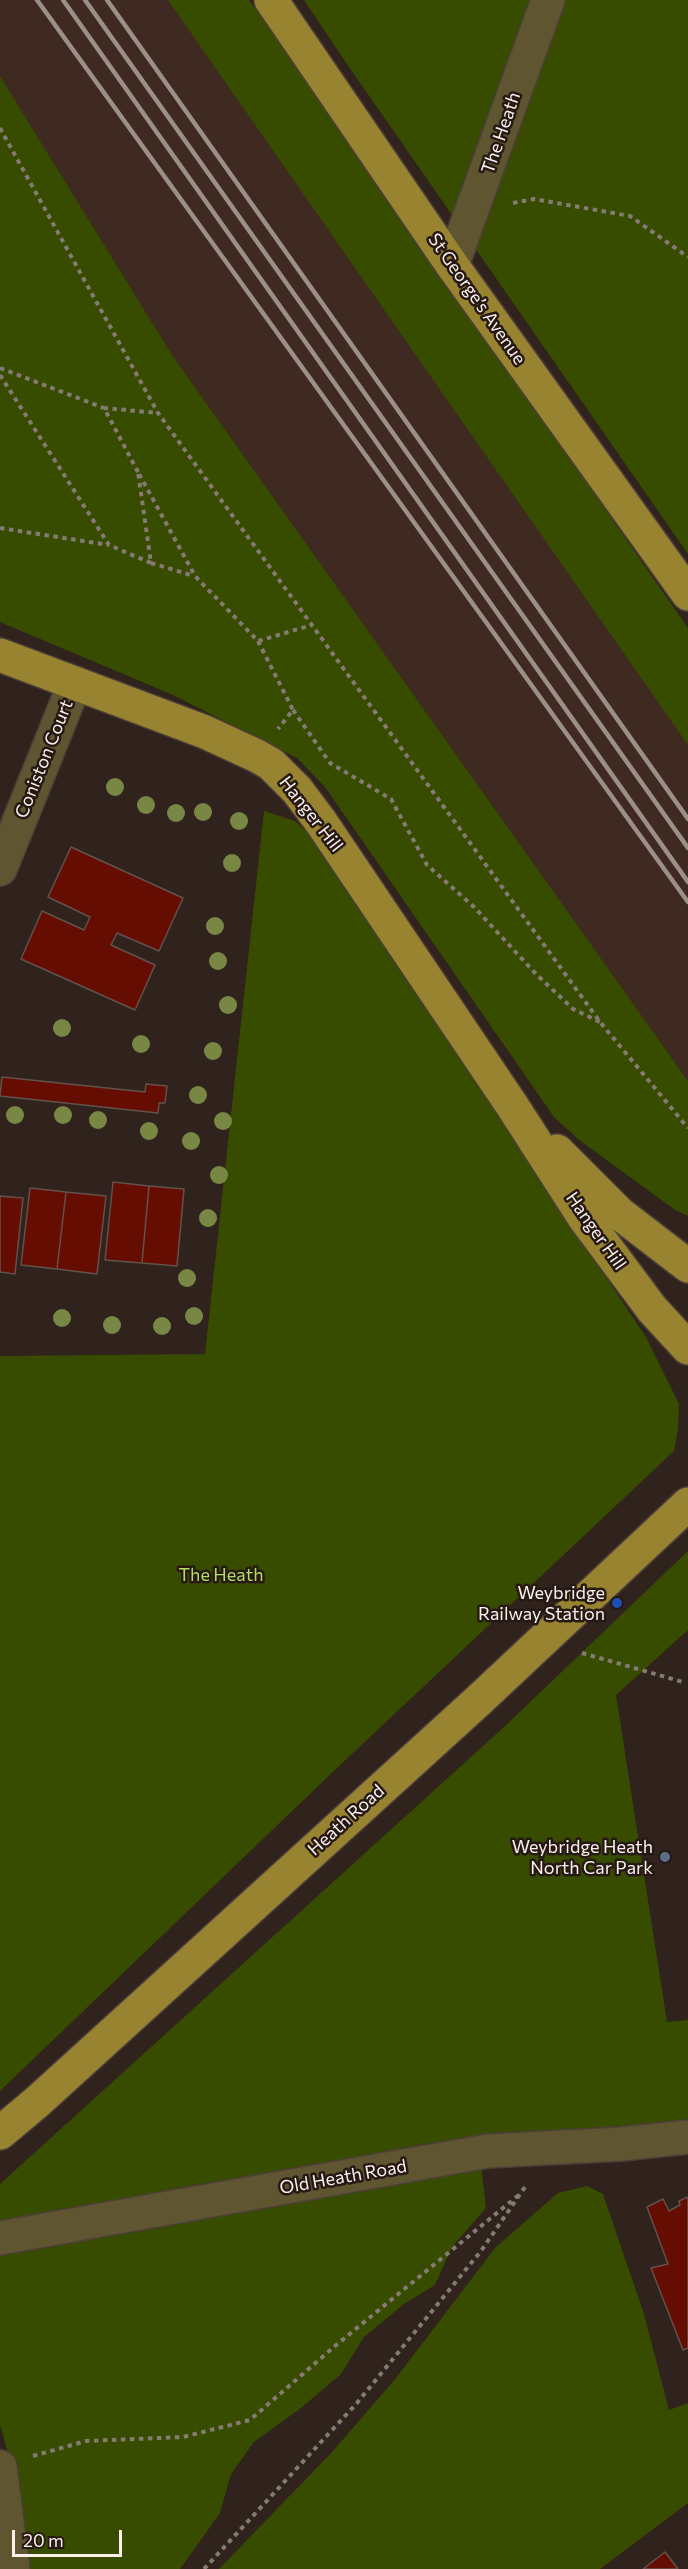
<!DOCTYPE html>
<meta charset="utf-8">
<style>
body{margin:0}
#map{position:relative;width:688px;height:2569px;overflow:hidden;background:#30221c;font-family:Commissioner,sans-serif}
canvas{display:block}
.scale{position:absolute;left:12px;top:2530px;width:110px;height:27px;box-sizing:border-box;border:3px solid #faf0ec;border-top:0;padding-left:8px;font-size:18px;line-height:21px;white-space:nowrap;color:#faf0ec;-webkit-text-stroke:4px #261913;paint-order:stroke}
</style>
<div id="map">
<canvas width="688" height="2569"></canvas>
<div class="scale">20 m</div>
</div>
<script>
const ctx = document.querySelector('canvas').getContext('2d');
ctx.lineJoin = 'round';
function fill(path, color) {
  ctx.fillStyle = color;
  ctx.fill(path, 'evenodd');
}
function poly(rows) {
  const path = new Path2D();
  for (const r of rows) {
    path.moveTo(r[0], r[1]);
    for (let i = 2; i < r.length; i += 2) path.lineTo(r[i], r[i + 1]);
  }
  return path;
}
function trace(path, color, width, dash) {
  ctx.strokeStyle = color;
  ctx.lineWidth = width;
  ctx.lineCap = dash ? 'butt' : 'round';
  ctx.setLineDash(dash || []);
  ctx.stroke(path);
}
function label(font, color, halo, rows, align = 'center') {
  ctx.font = font + ' Commissioner,sans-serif';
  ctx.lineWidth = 5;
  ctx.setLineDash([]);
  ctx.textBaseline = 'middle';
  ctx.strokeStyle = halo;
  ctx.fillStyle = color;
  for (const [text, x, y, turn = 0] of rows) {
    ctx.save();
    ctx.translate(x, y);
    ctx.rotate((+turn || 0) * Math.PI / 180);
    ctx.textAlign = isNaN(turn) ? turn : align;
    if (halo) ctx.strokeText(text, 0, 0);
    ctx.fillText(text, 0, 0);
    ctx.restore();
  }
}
fill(poly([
 [0,0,249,0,688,628,688,1081,172,355,0,76]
]), '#3e2a21');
fill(poly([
 [168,0,249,0,688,628,688,745],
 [304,0,688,0,688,554,349,67],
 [0,76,172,355,688,1081,688,1216,675,1210,578,1139,554,1117,325,787,297,758,173,695,0,622],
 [264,811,295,821,306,831,646,1337,679,1404,678,1429,674,1451,336,1769,0,2091,0,1356,205,1354],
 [688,1551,688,1630,616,1695,667,2022,688,2020,688,2118,677,2123,0,2226,0,2184,504,1727],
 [481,2164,486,2208,452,2247,435,2285,404,2304,364,2337,341,2374,301,2408,254,2442,231,2474,220,2513,180,2569,31,2569,18,2488,0,2425,0,2252],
 [587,2186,603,2194,644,2314,669,2410,688,2403,688,2503,600,2569,219,2569,333,2451,396,2378,495,2248,558,2193]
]), '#384c00');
const building = poly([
 [71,847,183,898,159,951,117,933,111,945,155,965,135,1010,21,959,42,911,84,930,90,917,48,897,71,847],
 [2,1077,145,1092,146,1084,167,1086,165,1103,159,1103,158,1113,0,1096,2,1077],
 [113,1182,149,1186,142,1263,105,1260,113,1182],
 [149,1186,184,1189,177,1266,142,1263,149,1186],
 [30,1188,66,1192,57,1269,21,1265,30,1188],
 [66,1192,106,1196,97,1274,57,1269,66,1192],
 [0,1196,23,1198,15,1274,0,1272,0,1196],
 [688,2197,688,2348,683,2350,651,2268,668,2264,647,2207,663,2199,669,2211,680,2205,679,2201,688,2197],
 [665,2552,678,2569,643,2569,665,2552]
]);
fill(building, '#660d01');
trace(building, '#63514d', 1.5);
const minor = poly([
 [452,265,548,0],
 [0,869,75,683],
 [0,2238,488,2151,621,2144,688,2137],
 [0,2467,13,2569]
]);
const major = poly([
 [271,0,452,265,688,594],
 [0,655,205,732,257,756,271,764,297,790,321,822,513,1107,585,1219,652,1309,688,1348],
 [557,1151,619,1213,688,1266],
 [0,2133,37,2102,478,1701,688,1504]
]);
trace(minor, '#4c3f39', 36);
trace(major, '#4c3f39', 36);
trace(poly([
 [0,128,158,413,600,1022,688,1128],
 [513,203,534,199,630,216,688,257],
 [0,368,104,408],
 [0,375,109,545,151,563,138,472,195,576,258,641,312,625],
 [138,472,104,408,158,413],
 [0,528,109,545],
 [151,563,194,576],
 [258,641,293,710,278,729],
 [293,710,330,763,391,799,427,865,474,907,536,974,573,1009,600,1022],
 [582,1653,683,1682],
 [33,2456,86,2441,183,2437,250,2420,335,2346,520,2194],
 [204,2569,357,2403,481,2251,527,2184]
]), '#867a74', 4, [4.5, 4.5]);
trace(minor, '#5f5530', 33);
trace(major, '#988330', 33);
trace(poly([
 [37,0,688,902],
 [63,0,688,882],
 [85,0,688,848],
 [107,0,688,819]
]), '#9b8f8a', 4.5);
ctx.fillStyle = '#788844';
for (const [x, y] of [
 [115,787],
 [146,805],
 [203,812],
 [176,813],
 [239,821],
 [232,863],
 [215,926],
 [218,961],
 [228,1005],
 [62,1028],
 [141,1044],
 [213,1051],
 [198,1095],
 [15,1115],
 [63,1115],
 [98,1120],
 [223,1121],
 [149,1131],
 [191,1141],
 [219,1175],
 [208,1218],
 [187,1278],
 [194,1316],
 [62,1318],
 [112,1325],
 [162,1326]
]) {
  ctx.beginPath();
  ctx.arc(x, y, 9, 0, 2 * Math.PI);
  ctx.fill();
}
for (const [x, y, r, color] of [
 [617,1603,6,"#1a4fb4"],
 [665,1857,6,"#5c6f8a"]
]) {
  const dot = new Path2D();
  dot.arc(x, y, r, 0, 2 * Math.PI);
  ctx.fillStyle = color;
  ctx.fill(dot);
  trace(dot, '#261913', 2);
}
label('18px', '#faf0ec', '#261913', [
 ["The Heath",501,133,-71],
 ["St George’s Avenue",477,299,55],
 ["Coniston Court",44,759,-68],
 ["Hanger Hill",311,814,52],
 ["Hanger Hill",596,1231,55],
 ["Heath Road",346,1820,-42],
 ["Old Heath Road",343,2177,-10]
]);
label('18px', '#b2db65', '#261913', [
 ["The Heath",221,1575]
]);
label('18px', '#faf0ec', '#261913', [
 ["Weybridge",605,1593],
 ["Railway Station",605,1614],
 ["Weybridge Heath",653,1847],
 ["North Car Park",653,1868]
], 'right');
</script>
